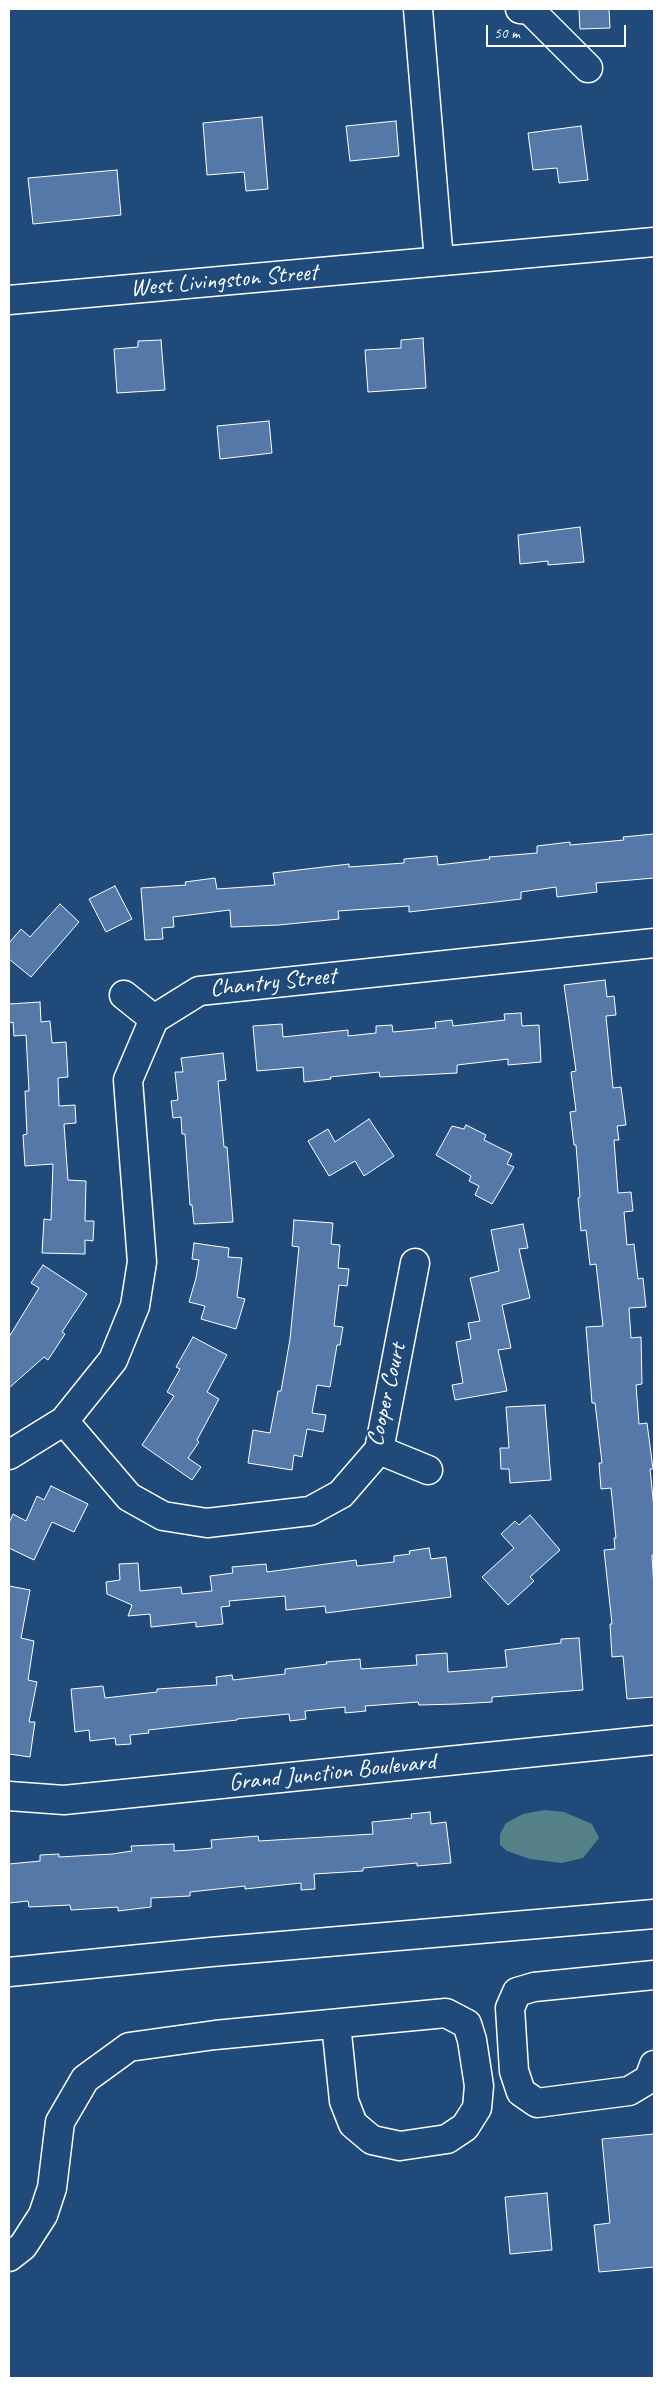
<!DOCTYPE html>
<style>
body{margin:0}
#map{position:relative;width:663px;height:2387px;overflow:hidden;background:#1f4a7a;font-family:Caveat,sans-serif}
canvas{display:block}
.frame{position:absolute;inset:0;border:10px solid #fff;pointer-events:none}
.scale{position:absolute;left:486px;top:25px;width:140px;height:22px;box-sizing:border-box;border:2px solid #fff;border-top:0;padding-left:6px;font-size:15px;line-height:18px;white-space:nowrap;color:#fff;-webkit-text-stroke:4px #1f4a7a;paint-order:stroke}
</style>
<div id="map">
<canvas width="663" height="2387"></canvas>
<div class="frame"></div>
<div class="scale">50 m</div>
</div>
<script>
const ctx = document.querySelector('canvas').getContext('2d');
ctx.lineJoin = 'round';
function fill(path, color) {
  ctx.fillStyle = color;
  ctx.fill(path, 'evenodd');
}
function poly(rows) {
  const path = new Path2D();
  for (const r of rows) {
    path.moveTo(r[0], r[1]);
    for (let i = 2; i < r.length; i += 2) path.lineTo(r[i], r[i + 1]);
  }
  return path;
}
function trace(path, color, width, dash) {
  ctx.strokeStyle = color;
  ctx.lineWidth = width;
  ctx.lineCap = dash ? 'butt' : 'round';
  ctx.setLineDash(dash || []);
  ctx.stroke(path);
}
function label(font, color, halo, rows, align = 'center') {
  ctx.font = font + ' Caveat,sans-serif';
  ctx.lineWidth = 4;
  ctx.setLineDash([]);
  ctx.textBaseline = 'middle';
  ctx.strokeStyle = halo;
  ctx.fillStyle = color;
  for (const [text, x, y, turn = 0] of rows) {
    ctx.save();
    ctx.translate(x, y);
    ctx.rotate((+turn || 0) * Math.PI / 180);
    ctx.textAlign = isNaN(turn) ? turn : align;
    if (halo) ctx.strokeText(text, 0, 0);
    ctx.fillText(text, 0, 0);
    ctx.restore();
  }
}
fill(poly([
 [545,1810,564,1812,592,1824,599,1838,583,1858,562,1863,530,1859,507,1851,500,1845,500,1834,506,1823,523,1814]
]), '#568188');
const building = poly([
 [579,9,609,9,610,28,580,29,579,9],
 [262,117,268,189,246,191,244,172,207,175,203,123,262,117],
 [396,121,399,156,350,161,346,126,396,121],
 [581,126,588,180,559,183,557,168,533,170,528,133,581,126],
 [117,170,121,215,33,224,28,178,117,170],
 [423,338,426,388,368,392,365,350,401,348,401,340,423,338],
 [161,340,165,390,117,393,114,349,138,347,138,341,161,340],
 [269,421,272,453,220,459,217,426,269,421],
 [580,527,584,562,548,565,548,561,520,564,518,535,580,527],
 [654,834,654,878,596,883,597,892,557,897,556,887,521,892,521,899,409,912,409,906,338,911,339,919,279,925,231,927,230,910,173,917,174,927,162,928,163,939,145,940,141,888,186,885,185,882,215,878,217,889,275,885,273,873,349,864,349,867,404,863,404,859,437,856,438,865,490,859,489,857,537,853,537,846,570,842,570,845,624,840,623,837,654,834],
 [115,886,132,919,106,932,89,899,115,886],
 [60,904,79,922,31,977,9,959,9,943,21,929,30,937,60,904],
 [605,980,607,997,614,996,616,1015,606,1016,613,1088,621,1087,626,1125,617,1126,619,1140,614,1140,618,1193,631,1192,633,1211,624,1212,627,1245,634,1244,638,1279,643,1278,646,1307,629,1308,631,1338,641,1337,642,1384,636,1385,639,1424,647,1423,653,1469,650,1469,654,1508,654,1555,652,1555,654,1588,654,1697,627,1699,623,1656,612,1657,610,1624,612,1624,604,1550,615,1549,614,1538,616,1538,611,1488,601,1489,599,1463,602,1463,595,1403,592,1403,586,1327,603,1326,596,1264,590,1265,586,1230,581,1231,578,1198,580,1197,576,1145,574,1145,570,1112,576,1111,571,1072,576,1071,564,985,605,980],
 [40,1002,41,1022,50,1021,52,1043,66,1042,68,1077,58,1078,59,1106,75,1105,76,1123,64,1124,68,1180,86,1181,85,1221,94,1221,93,1241,85,1240,85,1254,42,1253,44,1219,51,1220,53,1164,25,1166,23,1135,27,1134,25,1091,29,1091,26,1035,14,1036,13,1022,9,1023,9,1004,40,1002],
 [521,1013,522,1026,539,1025,541,1062,508,1065,508,1059,457,1065,457,1073,380,1077,379,1072,330,1077,331,1079,304,1082,303,1067,257,1071,253,1026,282,1024,283,1037,348,1030,348,1036,376,1033,376,1026,392,1025,393,1032,436,1028,435,1022,452,1020,453,1026,505,1020,504,1014,521,1013],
 [223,1053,226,1080,218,1081,224,1147,227,1147,233,1222,194,1224,192,1205,190,1205,185,1134,182,1134,181,1117,173,1118,171,1101,178,1100,175,1072,183,1072,181,1058,223,1053],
 [369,1119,394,1156,364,1176,355,1161,329,1176,308,1141,328,1129,335,1142,369,1119],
 [466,1125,486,1135,484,1140,512,1154,507,1164,514,1167,492,1204,475,1195,479,1186,469,1181,471,1176,436,1155,452,1126,464,1129,466,1125],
 [294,1220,333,1223,331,1244,340,1245,338,1268,349,1269,347,1286,339,1285,334,1326,343,1327,340,1345,337,1345,330,1387,317,1385,312,1413,326,1415,323,1432,307,1429,302,1457,294,1455,292,1470,248,1463,253,1430,270,1433,278,1391,281,1391,290,1339,299,1247,292,1246,294,1220],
 [523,1224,528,1248,519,1249,530,1298,502,1305,511,1348,498,1350,507,1391,455,1400,452,1385,463,1383,456,1342,471,1339,468,1323,480,1321,470,1278,499,1271,491,1230,523,1224],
 [194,1243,229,1248,228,1257,242,1258,237,1297,245,1299,236,1329,201,1319,205,1306,189,1302,196,1278,199,1260,192,1259,194,1243],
 [43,1265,87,1294,62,1332,65,1334,48,1360,44,1357,9,1388,9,1337,39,1288,31,1283,43,1265],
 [193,1337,227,1355,207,1392,219,1399,197,1440,199,1442,188,1458,201,1467,192,1480,142,1445,174,1396,167,1392,180,1369,176,1367,193,1337],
 [545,1405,551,1480,510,1483,509,1469,501,1469,500,1448,509,1448,506,1407,545,1405],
 [51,1486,88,1504,74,1532,52,1522,34,1560,9,1548,9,1523,13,1514,26,1521,37,1496,44,1500,51,1486],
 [530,1515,560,1550,530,1577,534,1581,508,1605,482,1577,514,1548,501,1534,515,1521,519,1525,530,1515],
 [429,1548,431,1559,446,1557,451,1597,326,1613,325,1606,286,1610,285,1596,229,1601,230,1606,221,1607,223,1624,196,1627,196,1622,151,1627,150,1614,128,1616,132,1605,107,1594,106,1582,120,1580,119,1564,138,1563,140,1591,181,1587,182,1594,212,1591,210,1576,233,1573,232,1567,266,1564,267,1572,356,1560,357,1566,394,1562,394,1556,410,1554,409,1551,429,1548],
 [9,1586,30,1590,21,1638,34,1641,28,1680,37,1682,29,1722,35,1722,30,1757,9,1754,9,1586],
 [579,1638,583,1690,492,1697,492,1702,458,1704,419,1705,418,1702,365,1706,366,1711,345,1713,345,1707,305,1711,306,1719,290,1721,289,1714,237,1719,237,1720,148,1730,149,1733,130,1735,131,1744,116,1745,115,1738,90,1741,89,1730,75,1732,71,1689,103,1686,105,1698,157,1692,157,1689,217,1685,216,1677,232,1675,233,1680,285,1674,285,1669,327,1664,326,1662,360,1659,361,1669,417,1665,416,1655,447,1653,448,1672,507,1667,505,1650,561,1643,561,1639,579,1638],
 [430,1812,431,1824,446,1822,451,1863,417,1866,417,1863,363,1868,363,1871,314,1874,315,1889,301,1890,301,1883,245,1889,245,1886,190,1892,190,1896,151,1898,151,1907,118,1911,118,1907,71,1910,70,1905,29,1907,28,1901,9,1903,9,1864,40,1861,40,1855,59,1854,59,1857,112,1854,132,1851,131,1846,174,1844,174,1851,191,1850,212,1848,211,1840,258,1836,259,1841,373,1834,372,1822,412,1818,411,1814,430,1812],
 [654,2134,654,2267,599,2272,594,2225,610,2223,602,2139,654,2134],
 [547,2193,552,2250,510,2254,505,2197,547,2193]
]);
fill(building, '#5478a7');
trace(building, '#fff', 1);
const minor = poly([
 [418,9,439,261],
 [520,9,530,10,588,68],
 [9,300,654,242],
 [124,995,154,1019],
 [64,1421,129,1497,163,1516,207,1523,310,1511,341,1494,379,1450,415,1263],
 [379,1450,428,1470],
 [9,1455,64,1421,113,1360,135,1306,142,1262,128,1080,154,1019,199,991,654,943],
 [9,1796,64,1800,654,1740],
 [9,1972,211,1952,654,1914],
 [654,1975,534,1987,517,1992,510,2008,514,2071,521,2092,537,2103,629,2091,649,2079,654,2065],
 [9,2257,23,2246,43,2215,52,2188,60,2122,85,2079,129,2047,215,2035,446,2013,467,2024,472,2040,479,2086,477,2108,465,2127,447,2139,400,2146,372,2140,353,2124,344,2101,336,2024]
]);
trace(minor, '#fff', 31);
trace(minor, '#1f4a7a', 28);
label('24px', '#fff', '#1f4a7a', [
 ["West Livingston Street",224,281,-5],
 ["Chantry Street",273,983,-6],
 ["Cooper Court",387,1395,-77],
 ["Grand Junction Boulevard",332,1773,-6]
]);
</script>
